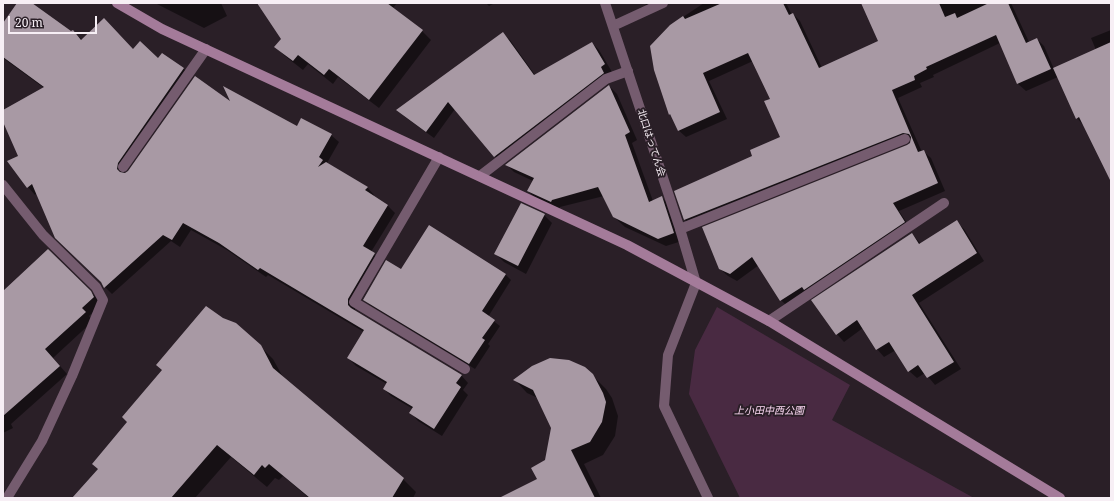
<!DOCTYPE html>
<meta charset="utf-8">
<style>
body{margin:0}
#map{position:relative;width:1114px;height:501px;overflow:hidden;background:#2a1f27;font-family:"Noto Serif",serif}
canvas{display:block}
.frame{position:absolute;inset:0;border:4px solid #f7eff5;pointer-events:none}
.scale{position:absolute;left:8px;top:16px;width:89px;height:18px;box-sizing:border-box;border:2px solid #f7eff5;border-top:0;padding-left:5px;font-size:12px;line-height:14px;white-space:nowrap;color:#f7eff5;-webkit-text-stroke:3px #2a1f27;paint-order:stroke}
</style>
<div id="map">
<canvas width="1114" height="501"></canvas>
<div class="frame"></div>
<div class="scale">20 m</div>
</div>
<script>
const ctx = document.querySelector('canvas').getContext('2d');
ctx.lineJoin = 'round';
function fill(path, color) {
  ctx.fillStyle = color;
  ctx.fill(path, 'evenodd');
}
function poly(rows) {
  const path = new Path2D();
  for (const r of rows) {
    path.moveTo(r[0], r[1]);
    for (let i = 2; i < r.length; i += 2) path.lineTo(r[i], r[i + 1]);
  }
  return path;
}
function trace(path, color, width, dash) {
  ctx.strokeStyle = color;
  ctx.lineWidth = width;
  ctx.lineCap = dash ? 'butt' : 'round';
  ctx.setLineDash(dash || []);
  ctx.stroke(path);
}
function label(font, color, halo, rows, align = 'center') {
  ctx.font = font + ' "Noto Serif","Noto Sans JP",serif';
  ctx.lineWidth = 4;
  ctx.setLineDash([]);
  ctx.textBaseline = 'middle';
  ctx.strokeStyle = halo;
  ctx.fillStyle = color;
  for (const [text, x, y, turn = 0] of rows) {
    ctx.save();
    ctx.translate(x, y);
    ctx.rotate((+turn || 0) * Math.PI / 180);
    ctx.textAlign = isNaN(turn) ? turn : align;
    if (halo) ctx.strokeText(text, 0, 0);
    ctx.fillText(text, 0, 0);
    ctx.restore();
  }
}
fill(poly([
 [717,307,850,385,832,420,974,498,740,498,689,394,695,350]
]), '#492a42');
fill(poly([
 [18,3,31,3,71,33,73,31,82,40,133,50,159,60,162,54,184,69,191,77,125,171,124,175,232,104,297,127,331,135,339,142,327,163,367,187,374,195,373,197,387,205,395,213,371,252,382,262,355,306,355,312,461,375,468,383,463,390,468,395,442,436,418,421,411,413,413,409,391,396,384,389,387,384,356,366,348,358,364,332,268,275,266,277,227,250,191,230,180,247,171,241,112,294,105,287,37,193,35,195,28,187,19,157,3,119,3,111,44,88,3,58,3,24],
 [155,3,221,3,227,16,204,28],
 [258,3,397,3,393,8,422,31,431,40,379,108,338,77,333,84,308,64,303,70,285,56,276,47,282,39],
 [486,3,495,3,489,6],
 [644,3,656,3,648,7],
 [704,3,786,3,792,15,793,14,800,21,822,68,879,42,863,3,1011,3,1029,42,1037,39,1044,46,1054,69,1096,50,1091,38,1111,30,1111,176,1084,126,1077,118,1058,77,1026,91,1018,84,1000,43,933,75,934,77,920,83,922,87,898,98,922,152,923,151,931,158,945,191,899,211,911,229,788,307,781,300,759,265,737,281,728,276,720,269,908,146,911,143,912,140,692,227,685,220,675,192,753,157,781,137,771,99,753,61,709,81,727,119,686,137,678,130,673,118,670,115,655,70,671,25],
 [502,33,510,40,535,75,592,43,599,50,612,72,502,164,455,109,434,138,405,117,398,110],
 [609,86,617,94,637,140,632,143,653,201,662,198,670,205,682,241,666,246,625,227,614,217,604,196,560,207,559,209,536,199,528,191,533,181,514,172,507,165],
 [544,215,552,223,526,274,504,262,496,254],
 [957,222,964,229,984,261,919,303,961,369,935,385,925,373,917,378,909,371,896,350,884,357,877,349,863,328,844,342,837,334,912,234,921,244],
 [48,251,99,300,101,305,89,316,93,321,53,358,67,374,11,424,13,428,3,433,3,292],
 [401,270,505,274,511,280,488,317,500,326,488,344,490,346,475,369,370,305,364,300],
 [260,346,273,359,284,379,403,479,416,492,413,498,309,498,283,476,279,480,275,478,267,487,231,457,195,498,74,498],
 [592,375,606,389,612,398,618,416,615,436,603,455,584,464,601,498,509,498,539,479,546,461,552,428,538,398,527,393,515,380]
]), '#0007');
fill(poly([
 [17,3,32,3,71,31,73,30,81,40,104,18,133,49,140,41,158,58,162,53,184,68,118,163,117,169,120,172,125,173,128,171,195,76,230,101,223,86,297,126,301,118,332,134,319,157,323,160,318,167,326,162,368,187,365,190,388,205,363,246,375,253,348,299,348,305,351,308,462,375,456,383,461,387,434,429,409,413,413,407,383,389,387,382,347,358,364,330,260,268,258,270,219,243,183,223,172,240,163,235,104,288,101,282,55,238,32,184,27,188,7,161,18,156,3,122,3,110,44,87,3,57,3,23],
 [257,3,387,3,423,30,369,100,329,69,324,75,298,55,293,61,274,47,281,39],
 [722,3,783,3,789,15,793,13,819,68,878,41,861,3,939,3,945,17,955,13,957,18,989,3,1008,3,1026,43,1037,38,1051,69,1017,84,996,35,926,67,927,69,914,76,915,80,892,90,918,152,924,150,938,183,893,203,905,222,804,290,802,287,780,301,752,257,730,274,719,269,702,227,907,145,910,143,911,137,909,134,903,133,684,220,674,191,752,156,750,150,780,137,764,101,770,99,748,53,703,73,720,112,678,131,670,114,669,115,654,70,650,46,670,25,683,16,685,19],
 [503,32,534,75,592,42,605,64,601,67,604,73,494,157,448,102,426,132,396,110],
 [1111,42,1111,182,1079,117,1076,119,1053,68],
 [609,85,630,132,625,135,649,202,662,196,674,233,658,239,617,219,613,217,598,187,552,200,551,202,527,191,534,178,505,165],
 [521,203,545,214,518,266,494,254],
 [957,220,977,253,912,295,954,362,927,378,918,365,908,372,889,342,876,350,857,320,836,335,811,300,912,233,919,244],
 [429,225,506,274,482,311,495,320,482,338,485,340,469,364,363,300,386,260,401,269],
 [48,249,91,291,94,297,82,308,86,312,45,349,60,366,3,416,3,291],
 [206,306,223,318,236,323,261,345,273,368,404,478,392,498,310,498,269,464,265,468,262,465,254,475,217,445,171,498,72,498,98,469,92,464,127,422,122,417,162,370,156,365],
 [550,358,569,360,585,367,593,374,603,393,606,402,602,422,590,442,571,450,595,498,499,498,537,479,531,468,545,460,551,428,533,390,513,380,532,366]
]), '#a899a4');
trace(poly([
 [439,157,354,302,465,369],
 [480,176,606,79,628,71],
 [680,229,905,139],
 [696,283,668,355,664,406,708,498],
 [769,321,944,203]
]), '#755c6f', 10);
trace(poly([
 [605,3,680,229,696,283],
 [613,26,663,3],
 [123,167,206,49],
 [3,185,43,235,96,287,103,300,72,376,42,441,7,498]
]), '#755c6f', 10);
trace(poly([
 [117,3,162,29,627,245,769,321,1060,498]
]), '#a47b9a', 10);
label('10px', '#f7eff5', '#2a1f27', [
 ["北口はってん会",651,143,72]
]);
label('italic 10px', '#fad7f1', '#2a1f27', [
 ["上小田中西公園",769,411]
]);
</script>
